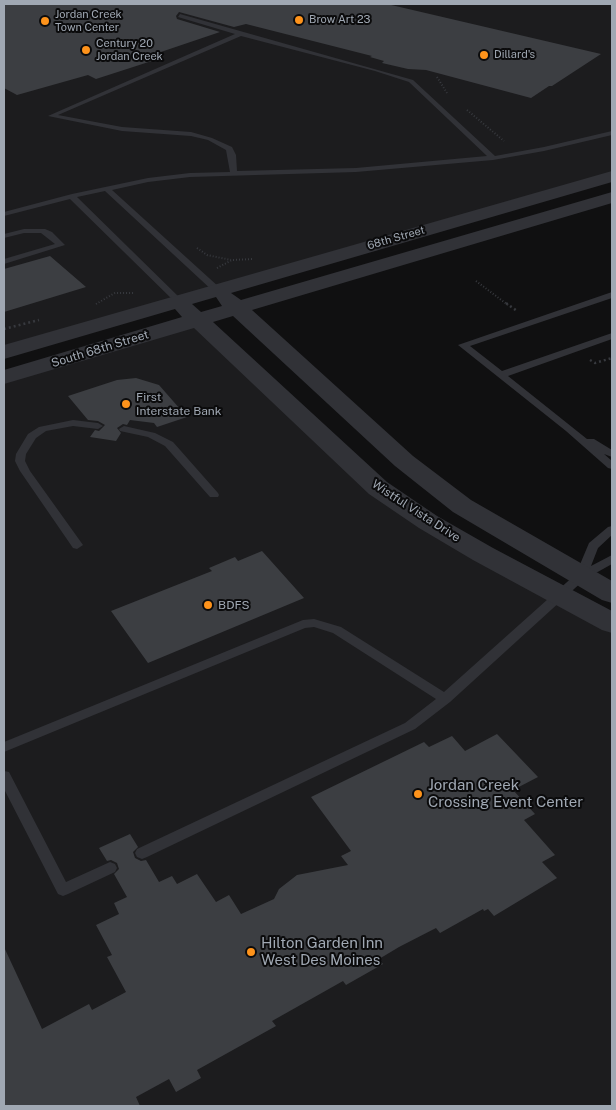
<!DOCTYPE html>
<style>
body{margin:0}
#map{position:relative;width:616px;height:1110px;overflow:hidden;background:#101011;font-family:"Public Sans",sans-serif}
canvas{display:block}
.frame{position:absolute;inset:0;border:5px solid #a0a8b3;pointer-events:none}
</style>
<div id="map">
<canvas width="616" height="1110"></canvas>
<div class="frame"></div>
</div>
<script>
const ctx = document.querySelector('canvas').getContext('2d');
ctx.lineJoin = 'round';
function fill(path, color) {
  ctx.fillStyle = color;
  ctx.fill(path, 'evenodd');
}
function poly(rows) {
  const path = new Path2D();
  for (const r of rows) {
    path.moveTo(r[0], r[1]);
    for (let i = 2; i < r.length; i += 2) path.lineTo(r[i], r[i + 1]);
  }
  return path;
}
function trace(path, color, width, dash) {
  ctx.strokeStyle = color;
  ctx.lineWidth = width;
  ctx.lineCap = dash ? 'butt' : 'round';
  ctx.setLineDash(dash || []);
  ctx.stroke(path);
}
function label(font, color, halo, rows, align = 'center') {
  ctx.font = font + ' "Public Sans",sans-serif';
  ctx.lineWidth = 4;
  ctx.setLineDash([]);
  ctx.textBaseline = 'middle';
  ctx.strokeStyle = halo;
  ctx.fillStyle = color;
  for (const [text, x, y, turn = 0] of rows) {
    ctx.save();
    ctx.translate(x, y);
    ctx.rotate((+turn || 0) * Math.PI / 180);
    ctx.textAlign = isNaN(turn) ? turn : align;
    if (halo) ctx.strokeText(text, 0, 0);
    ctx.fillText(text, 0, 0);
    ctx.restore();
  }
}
fill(poly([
 [4,4,612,4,612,176,4,352],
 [196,320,387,484,560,595,612,623,612,1106,4,1106,4,377]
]), '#1c1c1e');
fill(poly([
 [4,4,387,4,601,54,552,86,549,86,531,98,426,70,408,69,382,63,384,61,370,57,372,56,246,24,234,27,179,12,176,16,177,19,220,32,152,55,161,58,96,79,88,75,17,95,4,88],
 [50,256,86,287,4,312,4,269],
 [136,378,159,385,187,417,157,427,154,423,130,420,127,425,123,424,117,428,121,433,116,441,90,437,95,430,99,431,105,425,98,421,88,420,68,396,117,380],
 [262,551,304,598,148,663,111,611,212,571,209,568,235,557,238,561],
 [497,734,538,777,513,790,535,814,524,820,555,855,542,862,557,878,494,916,488,909,484,911,483,909,440,933,436,928,399,947,379,959,383,964,346,985,343,981,272,1021,276,1026,197,1070,201,1078,176,1092,169,1079,136,1097,140,1106,4,1106,4,947,42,1029,89,1004,92,1010,126,992,107,957,112,955,96,925,119,914,114,903,127,897,114,874,119,869,117,863,111,860,107,861,99,848,130,834,138,847,133,852,135,858,141,861,146,860,159,882,172,876,177,884,197,874,216,902,229,895,241,914,274,899,279,889,297,875,348,865,341,856,351,851,311,797,424,742,429,747,452,736,465,751]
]), '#3c3e42');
trace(poly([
 [437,77,447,93],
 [467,110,504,141],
 [197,248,207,255,231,260],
 [217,268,232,260,253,259],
 [476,281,508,305],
 [96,304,115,293,134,293]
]), '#37393e', 2, [1, 2]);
trace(poly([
 [506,303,517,311],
 [4,329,39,320],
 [590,360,595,363,612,358]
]), '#37393e', 2.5, [2, 3]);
fill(poly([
 [180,14,413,80,495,156,544,147,612,131,612,135,544,151,493,160,356,172,190,177,148,182,112,190,220,288,220,292,217,293,214,292,105,191,77,197,183,301,179,304,176,303,70,199,4,216,4,212,72,194,148,178,190,173,230,172,226,150,208,140,191,136,122,131,48,116,235,34,178,17,180,14],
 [241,36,375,71,409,82,487,156,356,168,237,171,236,155,232,147,212,138,191,132,122,127,58,115,241,36],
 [24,229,45,229,52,232,65,245,4,264,4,259,55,244,41,233,24,233,4,238,4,234,24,229],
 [612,292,612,298,470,346,502,371,612,333,612,339,508,376,587,439,594,439,612,450,612,457,604,454,612,461,612,469,608,468,566,431,458,345,612,292],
 [73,420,98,423,103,426,98,429,73,426,46,431,36,438,26,454,25,461,30,471,83,545,77,549,73,548,20,471,15,461,16,454,28,434,39,427,73,420],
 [124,426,155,433,173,442,218,493,219,495,218,497,210,497,165,446,148,437,120,431,119,429,124,426],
 [612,526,612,535,598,548,591,566,612,555,612,564,585,579,450,702,415,729,147,857,142,859,137,857,135,853,137,849,405,723,436,699,333,633,314,627,305,628,4,752,4,742,303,620,314,619,341,627,444,692,576,574,589,543,608,527,612,526],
 [4,771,9,772,66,882,110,862,115,864,117,868,115,872,68,894,63,896,58,894,4,789,4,771]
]), '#313237');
fill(poly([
 [612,171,612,182,231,293,241,300,612,192,612,203,252,310,413,456,471,500,612,581,612,603,602,600,453,512,395,466,233,316,213,322,387,482,437,516,493,548,612,611,612,633,602,630,473,560,419,528,369,494,194,328,4,384,4,370,182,317,175,309,4,359,4,345,612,171],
 [216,297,222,306,201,312,192,304,216,297]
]), '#313237');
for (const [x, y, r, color] of [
 [299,20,5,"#fe931b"],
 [45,21,5,"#fe931b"],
 [86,50,5,"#fe931b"],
 [484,55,5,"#fe931b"],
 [126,404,5,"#fe931b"],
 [208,605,5,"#fe931b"],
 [418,794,5,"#fe931b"],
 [251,952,5,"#fe931b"]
]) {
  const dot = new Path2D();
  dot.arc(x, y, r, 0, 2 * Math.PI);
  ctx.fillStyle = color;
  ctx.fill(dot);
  trace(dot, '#0b0b0c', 2);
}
label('11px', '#a0a8b3', '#0b0b0c', [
 ["Jordan Creek",55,15],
 ["Town Center",55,28],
 ["Brow Art 23",309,20],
 ["Century 20",96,44],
 ["Jordan Creek",96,57],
 ["Dillard's",494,55]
], 'left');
label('11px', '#a0a8b3', '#0b0b0c', [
 ["68th Street",396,238,-16]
]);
label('12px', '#a0a8b3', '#0b0b0c', [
 ["South 68th Street",100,349,-17],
 ["Wistful Vista Drive",416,511,33]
]);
label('12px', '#a0a8b3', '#0b0b0c', [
 ["First",136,397],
 ["Interstate Bank",136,411],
 ["BDFS",218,605]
], 'left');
label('15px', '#a0a8b3', '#0b0b0c', [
 ["Jordan Creek",428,785],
 ["Crossing Event Center",428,802],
 ["Hilton Garden Inn",261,943],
 ["West Des Moines",261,960]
], 'left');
</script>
